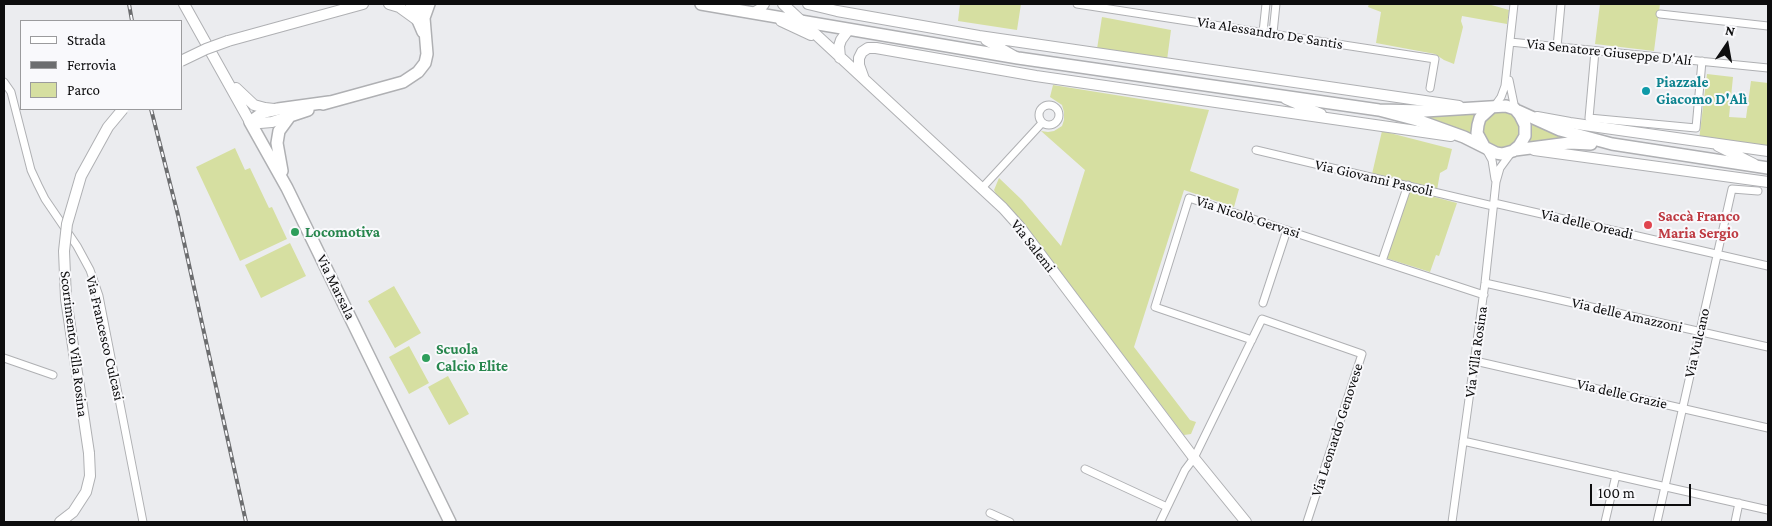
<!DOCTYPE html>
<meta charset="utf-8">
<style>
body{margin:0}
#map{position:relative;width:1772px;height:526px;overflow:hidden;background:#ebecef;font-family:"Crimson Pro",serif}
canvas{display:block}
.frame{position:absolute;inset:0;border:5px solid #0d0d0e;pointer-events:none}
.legend{position:absolute;left:20px;top:20px;width:162px;height:90px;box-sizing:border-box;background:#f9f9fc;border:1px solid #9b9b9d;margin:0;padding:6px 9px;list-style:none;font-size:15px;color:#0d0d0e}
.legend li{display:flex;align-items:center;gap:10px;height:25px}
.legend b{width:25px;border:1px solid #9b9b9d}
.north{position:absolute;left:1702px;top:20px;width:50px;height:50px;-webkit-text-stroke:4px #f9f9fc;paint-order:stroke;rotate:12deg;font-size:14px;font-weight:700;line-height:20px;text-align:center;color:#0d0d0e}
.north::after{content:'';display:block;margin:auto;width:18px;height:22px;background:#0d0d0e;clip-path:polygon(50% 0,100% 100%,50% 72%,0 100%)}
.scale{position:absolute;left:1590px;top:484px;width:101px;height:22px;box-sizing:border-box;border:2px solid #0d0d0e;border-top:0;padding-left:6px;font-size:15px;line-height:18px;white-space:nowrap;color:#0d0d0e;-webkit-text-stroke:4px #f9f9fc;paint-order:stroke}
</style>
<div id="map">
<canvas width="1772" height="526"></canvas>
<div class="frame"></div>
<ul class="legend">
<li><b style="height:6px;background:#fff"></b>Strada</li>
<li><b style="height:6px;background:#6c6d6f"></b>Ferrovia</li>
<li><b style="height:14px;background:#d6dfa1"></b>Parco</li>
</ul>
<div class="north">N</div>
<div class="scale">100 m</div>
</div>
<script>
const ctx = document.querySelector('canvas').getContext('2d');
ctx.lineJoin = 'round';
function fill(path, color) {
  ctx.fillStyle = color;
  ctx.fill(path, 'evenodd');
}
function poly(rows) {
  const path = new Path2D();
  for (const r of rows) {
    if (r.length === 3) {
      path.moveTo(r[0] + r[2], r[1]);
      path.arc(r[0], r[1], r[2], 0, 2 * Math.PI);
      continue;
    }
    path.moveTo(r[0], r[1]);
    for (let i = 2; i < r.length; i += 2) path.lineTo(r[i], r[i + 1]);
  }
  return path;
}
function trace(path, color, width, dash) {
  ctx.strokeStyle = color;
  ctx.lineWidth = width;
  ctx.lineCap = dash ? 'butt' : 'round';
  ctx.setLineDash(dash || []);
  ctx.stroke(path);
}
function label(font, color, halo, rows, align = 'center') {
  ctx.font = font + ' "Crimson Pro",serif';
  ctx.lineWidth = 4;
  ctx.setLineDash([]);
  ctx.textBaseline = 'middle';
  ctx.strokeStyle = halo;
  ctx.fillStyle = color;
  for (const [text, x, y, turn = 0] of rows) {
    ctx.save();
    ctx.translate(x, y);
    ctx.rotate((+turn || 0) * Math.PI / 180);
    ctx.textAlign = isNaN(turn) ? turn : align;
    if (halo) ctx.strokeText(text, 0, 0);
    ctx.fillText(text, 0, 0);
    ctx.restore();
  }
}
fill(poly([
 [960,4,1021,4,1017,30,958,21],
 [1369,4,1488,4,1509,10,1507,24,1462,16,1461,21,1463,27,1454,64,1444,60,1435,54,1376,43,1381,12,1368,7],
 [1600,4,1660,4,1654,51,1595,44],
 [1102,17,1171,30,1167,60,1097,49],
 [1707,74,1733,77,1729,117,1746,118,1751,81,1768,83,1768,148,1699,140],
 [1053,85,1209,110,1190,171,1239,189,1234,207,1184,190,1134,347,1190,420,1196,422,1191,434,1184,435,1040,245,996,194,994,190,999,178,1022,200,1061,246,1085,170,1041,131,1048,132,1054,131,1062,126,1064,120,1064,112,1062,105,1050,97],
 [1494,111,1510,111,1521,121,1522,136,1505,151,1490,148,1481,136,1483,121],
 [1415,115,1475,115,1471,134],
 [1530,122,1572,138,1536,143,1530,142,1531,128],
 [1382,131,1452,149,1447,169,1440,173,1437,190,1372,174],
 [235,148,245,170,250,168,269,208,272,207,287,239,240,261,196,167],
 [1408,190,1457,203,1439,256,1436,255,1430,272,1386,258],
 [290,243,306,276,261,298,245,265],
 [394,286,421,333,395,348,368,301],
 [409,346,429,383,409,394,389,357],
 [448,376,469,414,449,425,428,387]
]), '#d6dfa1');
const street = poly([
 [1077,4,1435,59,1430,88],
 [1660,14,1768,26],
 [1263,32,1266,4],
 [1273,33,1276,4],
 [1510,42,1768,68],
 [1557,47,1561,4],
 [1595,51,1589,118,1696,128,1702,61],
 [1509,80,1515,109],
 [4,82,11,92,31,170,38,185,45,199,77,246,90,270,99,296,143,522],
 [1049,115,10],
 [1494,107,1501,97,1505,86,1514,4],
 [1486,149,1492,160,1495,179],
 [1256,150,1493,206],
 [982,188,1042,123],
 [1494,203,1768,266],
 [1382,261,1408,185],
 [1485,283,1768,347],
 [1263,303,1287,230],
 [1252,340,1155,307,1189,198,1484,295],
 [4,358,53,375],
 [1475,361,1768,428],
 [1463,441,1768,510],
 [1085,469,1167,507],
 [990,513,1010,522],
 [1160,522,1185,470,1194,458,1262,319,1362,354,1307,522],
 [1452,522,1485,283,1496,182,1500,168,1511,153],
 [1605,522,1616,475],
 [1657,522,1732,189,1758,191],
 [1735,522,1739,503]
]);
const secondary = poly([
 [184,4,250,122,260,123,272,122,290,116],
 [389,4,399,7,417,20],
 [420,4,424,18],
 [783,4,1003,208,1020,227,1194,458,1246,522],
 [808,4,837,11,979,36,1459,106],
 [753,13,760,9,764,4],
 [781,21,811,35],
 [986,40,1014,56],
 [228,41,363,4],
 [840,58,839,46,841,40,849,29],
 [864,79,859,65,859,58,862,52,868,48,876,48,1036,76,1451,136],
 [236,88,254,105,265,108,274,109],
 [1286,99,1321,114],
 [1537,117,1570,123,1768,151],
 [1718,146,1754,164],
 [1534,150,1768,182],
 [60,522,73,512,86,492,90,476,89,453]
]);
const primary = poly([
 [411,4,423,32],
 [701,4,1018,58,1379,110,1425,111,1506,106,1515,109,1520,115,1525,125,1525,136,1519,146,1513,151,1502,154,1496,153,1464,137,1417,120,1379,110],
 [329,102,278,109,264,112,250,122,287,188,450,522],
 [323,104,403,82,418,72,425,63,427,54,424,18,429,4],
 [1518,111,1560,130,1612,144,1768,168],
 [1484,146,1477,133,1478,125,1480,118,1492,107],
 [1515,150,1569,143,1591,144],
 [282,171,277,143,279,131,290,116,308,110]
]);
trace(street, '#afb0b3', 9);
trace(secondary, '#afb0b3', 12);
trace(primary, '#afb0b3', 14);
trace(street, '#fff', 7);
trace(secondary, '#fff', 10);
trace(primary, '#fff', 11);
const rail = poly([
 [129,4,132,21],
 [151,109,178,215,246,522]
]);
trace(rail, '#6c6d6f', 4);
trace(rail, '#f9f9fc', 2, [5.5]);
const secondaryBridge = poly([
 [181,61,206,49,228,41],
 [89,453,66,299,64,251,67,224,81,176,108,127,123,109]
]);
trace(secondaryBridge, '#afb0b3', 12, []);
trace(secondaryBridge, '#fff', 10);
for (const [x, y, r, color] of [
 [1646,91,5,"#0f9aa8"],
 [1648,225,5,"#e0444e"],
 [295,232,5,"#2e9e5b"],
 [426,358,5,"#2e9e5b"]
]) {
  const dot = new Path2D();
  dot.arc(x, y, r, 0, 2 * Math.PI);
  ctx.fillStyle = color;
  ctx.fill(dot);
  trace(dot, '#f9f9fc', 2);
}
label('15px', '#0d0d0e', '#f9f9fc', [
 ["Via Alessandro De Santis",1270,33,9],
 ["Via Senatore Giuseppe D'Alí",1609,52,6],
 ["Via Giovanni Pascoli",1374,178,13],
 ["Via Nicolò Gervasi",1248,217,18],
 ["Via delle Oreadi",1587,224,13],
 ["Via Salemi",1033,246,52],
 ["Via Marsala",336,287,64],
 ["Via delle Amazzoni",1627,315,13],
 ["Via Francesco Culcasi",105,338,77],
 ["Via Vulcano",1697,343,-77],
 ["Scorrimento Villa Rosina",74,344,83],
 ["Via Villa Rosina",1476,352,-82],
 ["Via delle Grazie",1622,394,13],
 ["Via Leonardo Genovese",1337,430,-72]
]);
label('bold 15px', '#0d838f', '#f9f9fc', [
 ["Piazzale",1656,82],
 ["Giacomo D'Alì",1656,99]
], 'left');
label('bold 15px', '#be3a42', '#f9f9fc', [
 ["Saccà Franco",1658,216],
 ["Maria Sergio",1658,233]
], 'left');
label('bold 15px', '#27864d', '#f9f9fc', [
 ["Locomotiva",305,232],
 ["Scuola",436,349],
 ["Calcio Elite",436,366]
], 'left');
</script>
